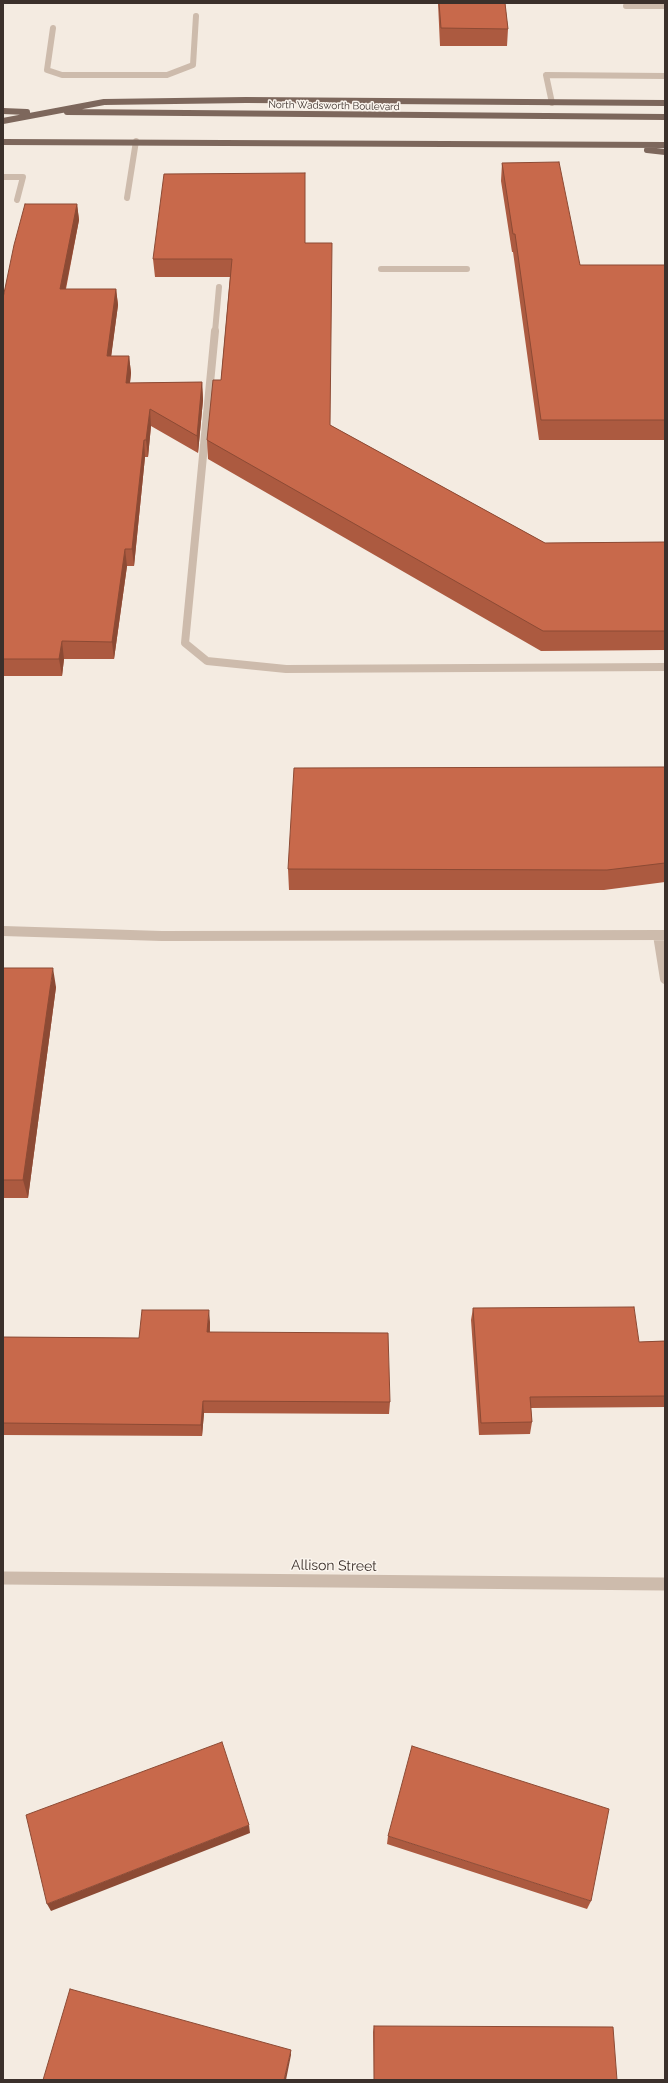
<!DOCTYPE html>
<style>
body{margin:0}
#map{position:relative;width:668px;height:2083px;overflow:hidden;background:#f4ebe1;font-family:Raleway,sans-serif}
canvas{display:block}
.frame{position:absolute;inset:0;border:4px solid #3b302b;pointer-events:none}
</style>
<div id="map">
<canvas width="668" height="2083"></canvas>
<div class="frame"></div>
</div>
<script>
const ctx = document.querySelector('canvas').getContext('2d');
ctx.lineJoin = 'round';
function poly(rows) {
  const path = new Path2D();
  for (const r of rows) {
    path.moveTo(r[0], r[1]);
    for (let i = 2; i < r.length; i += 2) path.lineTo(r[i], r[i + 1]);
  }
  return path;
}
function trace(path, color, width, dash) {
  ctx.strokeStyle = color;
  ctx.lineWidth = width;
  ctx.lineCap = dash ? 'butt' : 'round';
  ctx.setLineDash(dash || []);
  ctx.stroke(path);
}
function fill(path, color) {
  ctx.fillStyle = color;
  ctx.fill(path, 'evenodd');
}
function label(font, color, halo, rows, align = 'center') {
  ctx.font = font + ' Raleway,sans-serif';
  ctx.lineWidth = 3;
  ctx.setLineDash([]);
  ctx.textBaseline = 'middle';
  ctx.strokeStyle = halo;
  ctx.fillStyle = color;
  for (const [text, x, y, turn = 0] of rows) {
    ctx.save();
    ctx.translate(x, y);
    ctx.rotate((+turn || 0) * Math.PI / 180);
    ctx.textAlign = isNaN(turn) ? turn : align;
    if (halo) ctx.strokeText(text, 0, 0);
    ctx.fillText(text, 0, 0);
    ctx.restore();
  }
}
trace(poly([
 [626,6,665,6],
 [53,28,47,70,62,75,167,75,193,65,196,16],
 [552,103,546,75,665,76],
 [3,177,23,177,17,200],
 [127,198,136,141],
 [381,269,467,269],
 [215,332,219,287]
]), '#cdbbac', 6);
trace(poly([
 [215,331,185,643,207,661,286,669,665,667]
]), '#cdbbac', 8);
trace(poly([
 [3,931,162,936,665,935],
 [658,935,665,979]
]), '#cdbbac', 10);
trace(poly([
 [3,1578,665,1584]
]), '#cdbbac', 13);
trace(poly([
 [3,111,27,112],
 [67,112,665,117],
 [3,121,104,102,246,100,665,103],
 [3,142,665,145],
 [647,150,665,152]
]), '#7d675c', 6);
fill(poly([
 [438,3,505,3,508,29,507,46,440,46],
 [502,163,580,265,665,265,665,440,539,440,513,252,512,252,501,181],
 [305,173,305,243,330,425,545,543,665,542,665,650,541,651,208,459,207,440,221,380,230,277,155,277,153,259],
 [77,204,79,220,66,289,116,289,118,305,111,356,129,356,131,373,130,383,202,382,203,400,198,453,151,426,148,457,145,457,134,566,127,566,114,659,64,659,62,676,3,676,3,298],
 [665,767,665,882,604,890,289,890,288,869],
 [3,968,56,987,28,1198,3,1198],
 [473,1308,639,1342,665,1341,665,1407,531,1408,532,1422,530,1434,479,1435,471,1320],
 [210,1322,210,1332,390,1402,389,1414,204,1413,202,1436,3,1435,3,1337,139,1338],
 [388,1836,591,1901,587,1909,387,1844],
 [374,2026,617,2080,374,2080,373,2032]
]), '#ac5a40');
fill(poly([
 [77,204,79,220,62,306,60,289],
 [116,289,118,305,109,373,107,356],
 [129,356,131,373,128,400,126,383],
 [202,382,203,400,198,453,197,436],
 [150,409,151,426,148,457,146,440],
 [144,440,145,457,134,566,132,549],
 [125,549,127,566,114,659,112,642],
 [62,641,64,659,62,676,59,659],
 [53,968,56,987,28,1198,23,1180],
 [209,1310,210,1322,209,1344,207,1332],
 [203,1401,204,1413,202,1436,201,1425],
 [249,1825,250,1833,51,1911,47,1904],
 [291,2050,291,2055,286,2080,284,2080]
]), '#8c4a34');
const building = poly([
 [439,3,505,3,508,29,441,28,439,3],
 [559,162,580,265,665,265,665,420,541,420,515,234,513,234,502,163,559,162],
 [305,173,305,243,332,243,330,425,545,543,665,542,665,631,543,631,207,440,213,380,221,380,232,259,153,259,164,174,305,173],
 [25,204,77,204,60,289,116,289,107,356,129,356,126,383,202,382,197,436,150,409,146,440,144,440,132,549,125,549,112,642,62,641,59,659,3,659,3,298,14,245,25,204],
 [665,767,665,863,607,870,288,869,294,768,665,767],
 [3,968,53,968,23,1180,3,1180,3,968],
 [634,1307,639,1342,665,1341,665,1396,530,1397,532,1422,481,1423,473,1308,634,1307],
 [142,1310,209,1310,207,1332,388,1333,390,1402,203,1401,201,1425,3,1423,3,1337,139,1338,142,1310],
 [222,1742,249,1825,47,1904,26,1815,222,1742],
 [412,1746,609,1809,591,1901,388,1836,412,1746],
 [70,1989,291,2050,284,2080,43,2080,70,1989],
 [374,2026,613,2027,617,2080,374,2080,374,2026]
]);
fill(building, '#c8694b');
trace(building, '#8c4a34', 1);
label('10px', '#3b302b', '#fbf5ee', [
 ["North Wadsworth Boulevard",334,106,1]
]);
label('14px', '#3b302b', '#fbf5ee', [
 ["Allison Street",334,1566,1]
]);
</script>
